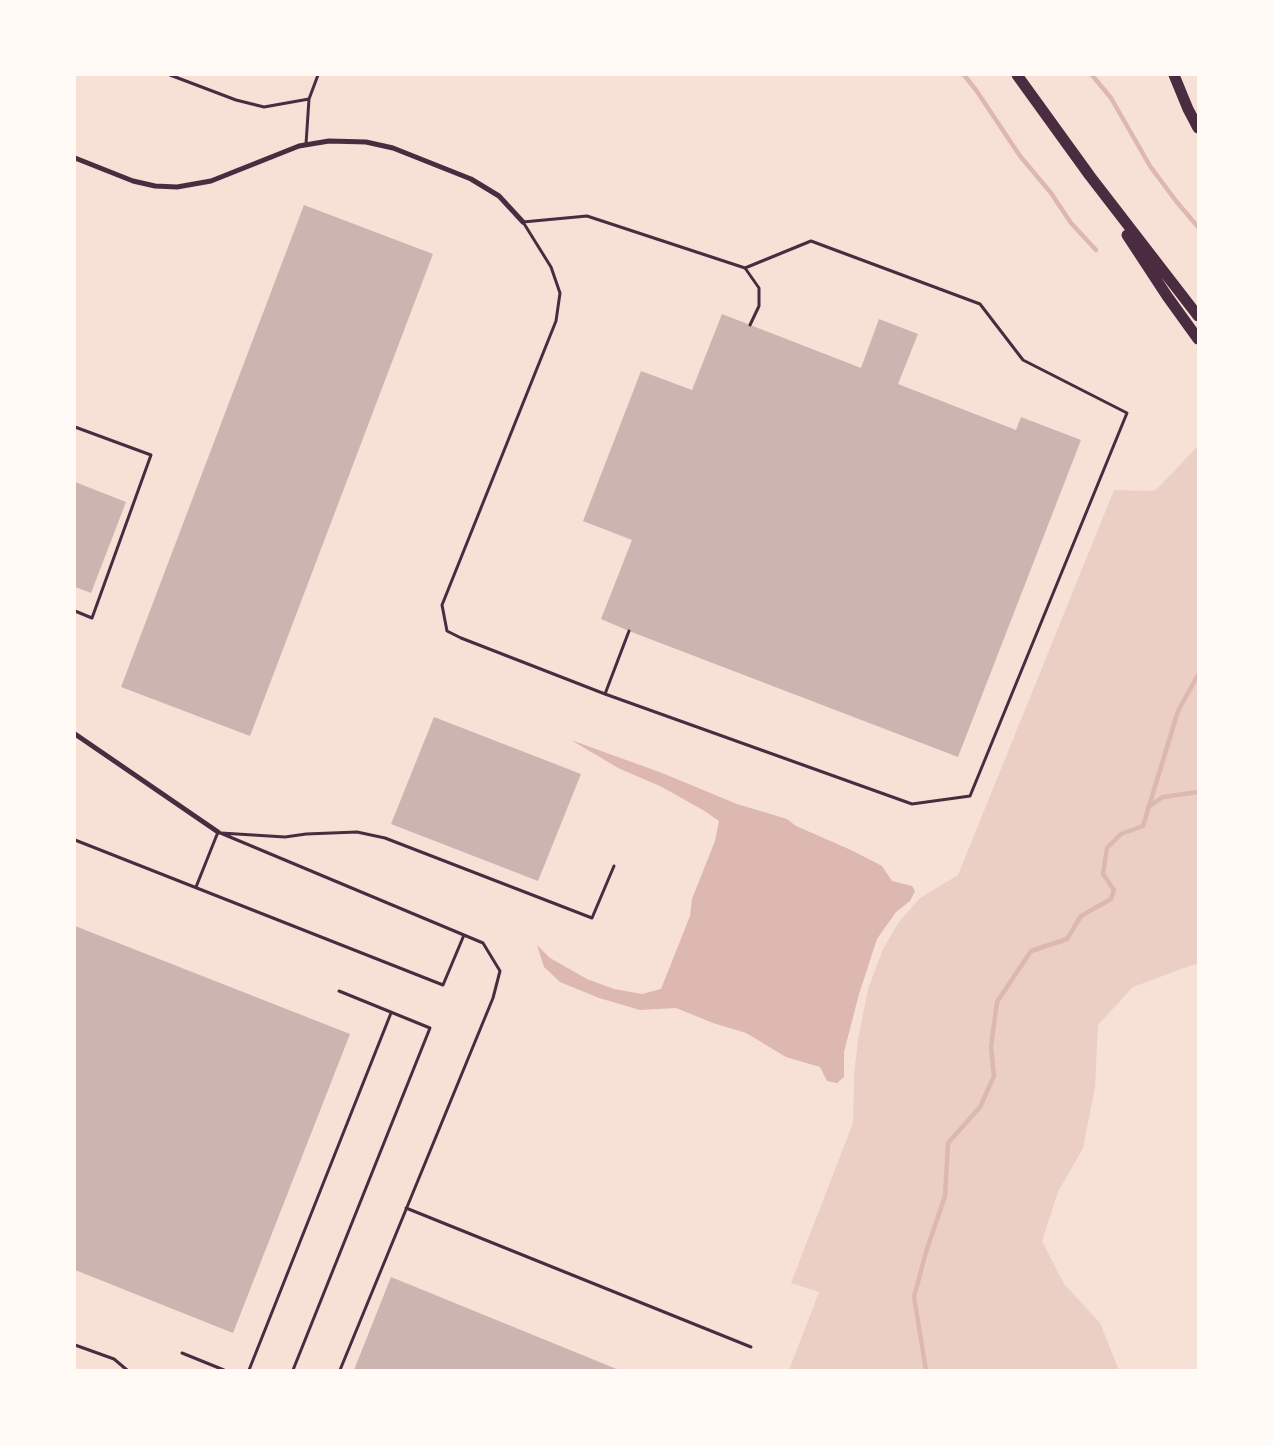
<!DOCTYPE html>
<style>
body{margin:0}
#map{position:relative;width:1273px;height:1445px;overflow:hidden;background:#f7e1d7;font-family:Cabin,sans-serif}
canvas{display:block}
.frame{position:absolute;inset:0;border:76px solid #fffaf5;pointer-events:none}
</style>
<div id="map">
<canvas width="1273" height="1445"></canvas>
<div class="frame"></div>
</div>
<script>
const ctx = document.querySelector('canvas').getContext('2d');
ctx.lineJoin = 'round';
function fill(path, color) {
  ctx.fillStyle = color;
  ctx.fill(path, 'evenodd');
}
function poly(rows) {
  const path = new Path2D();
  for (const r of rows) {
    path.moveTo(r[0], r[1]);
    for (let i = 2; i < r.length; i += 2) path.lineTo(r[i], r[i + 1]);
  }
  return path;
}
function trace(path, color, width, dash) {
  ctx.strokeStyle = color;
  ctx.lineWidth = width;
  ctx.lineCap = dash ? 'butt' : 'round';
  ctx.setLineDash(dash || []);
  ctx.stroke(path);
}
fill(poly([
 [1198,446,1198,965,1195,964,1133,987,1098,1025,1095,1088,1083,1148,1058,1192,1042,1241,1064,1284,1100,1323,1119,1370,789,1370,819,1292,791,1283,853,1123,854,1075,858,1039,868,989,883,949,898,923,920,898,958,875,1114,490,1155,491]
]), '#ebcfc5');
fill(poly([
 [571,740,662,773,737,804,787,819,796,826,851,850,882,866,892,881,912,886,915,891,910,901,896,912,877,939,859,994,844,1052,844,1077,837,1083,827,1081,820,1067,786,1057,746,1033,713,1023,676,1008,640,1010,599,998,560,982,544,967,537,945,550,958,587,979,614,989,642,994,661,989,690,916,692,899,715,841,719,821,703,810,660,786,620,769]
]), '#dcb8b0');
trace(poly([
 [964,75,976,90,1020,156,1051,193,1071,223,1096,250],
 [1092,75,1111,98,1150,166,1176,201,1198,227],
 [1148,807,1163,797,1198,792],
 [926,1370,914,1297,926,1252,945,1196,948,1143,980,1107,994,1076,991,1047,997,1002,1031,951,1067,939,1081,916,1111,899,1114,890,1103,874,1107,848,1121,834,1143,826,1178,711,1198,675]
]), '#dcb8b0', 4.5);
fill(poly([
 [304,205,433,254,250,736,121,687],
 [722,314,861,368,879,319,918,334,898,384,1016,430,1021,417,1081,440,958,757,629,631,601,619,632,540,583,521,641,371,692,390],
 [75,482,126,502,91,593,75,587],
 [434,717,581,774,538,881,391,824],
 [75,926,350,1034,233,1333,75,1270],
 [391,1277,619,1370,354,1370]
]), '#ccb4b1');
trace(poly([
 [170,75,236,100,264,107,309,99],
 [306,144,309,99,318,75],
 [745,268,811,241,980,304,1023,360,1127,413,970,796,912,804,605,694,461,638,447,631,442,605,556,321,560,293,551,267,523,222,587,216,745,268,759,288,759,306,750,325],
 [75,427,151,455,92,618,75,611],
 [605,694,629,631],
 [218,832,483,943,500,971,493,998,340,1370],
 [221,833,285,837,306,834,357,832,385,838,592,918,614,866],
 [75,840,443,985,464,935],
 [196,887,218,832],
 [406,1208,751,1347],
 [75,1345,114,1359,127,1370],
 [182,1353,224,1370],
 [249,1370,391,1013],
 [293,1370,430,1028,339,991]
]), '#4a2c40', 3);
trace(poly([
 [75,158,133,181,155,186,177,187,211,181,299,146,329,141,366,142,393,148,471,179,499,196,523,222],
 [75,734,218,832]
]), '#4a2c40', 5);
trace(poly([
 [1017,75,1090,176,1198,316],
 [1174,75,1188,109,1198,128],
 [1127,235,1167,296,1198,339]
]), '#4a2c40', 11);
</script>
